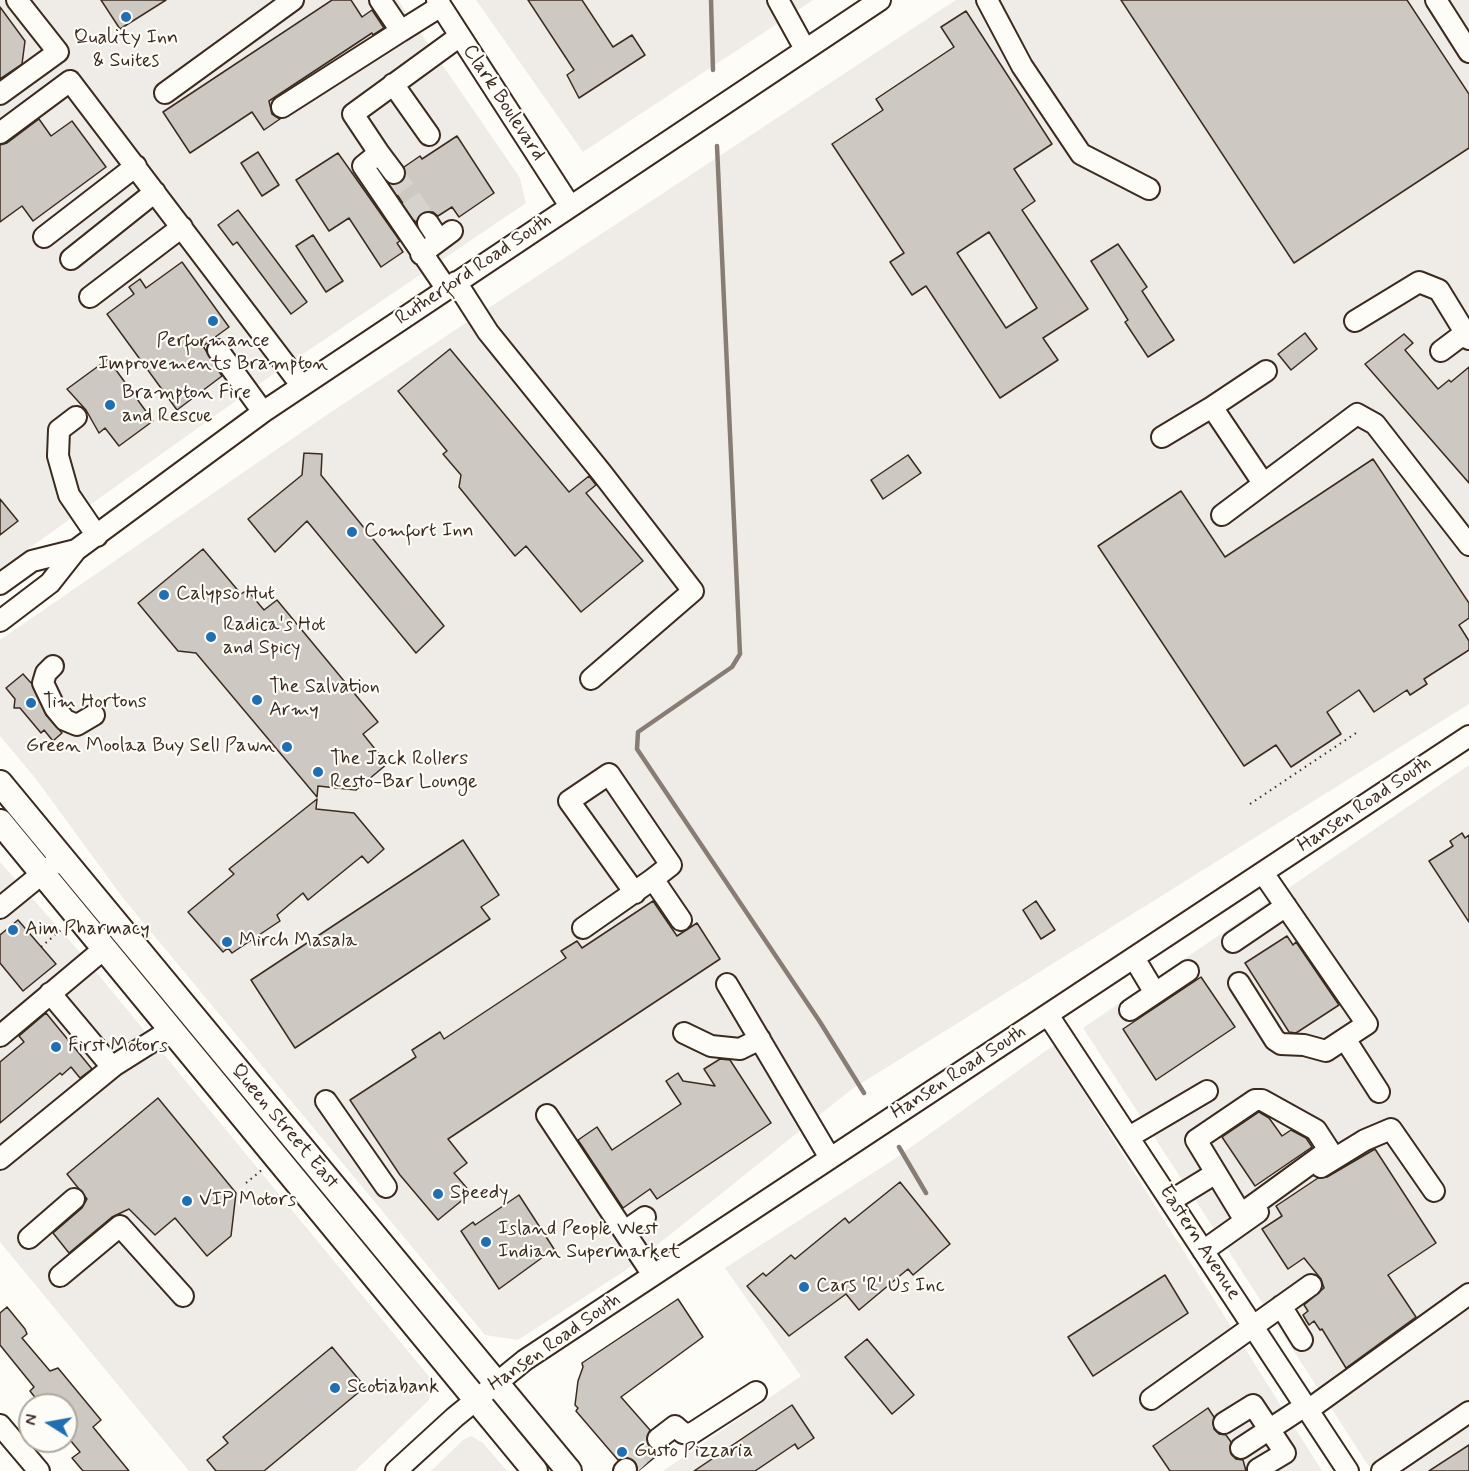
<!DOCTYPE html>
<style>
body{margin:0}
#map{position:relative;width:1469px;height:1471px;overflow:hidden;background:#fdfcf7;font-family:Mynerve,sans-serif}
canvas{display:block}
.north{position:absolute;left:18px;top:1393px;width:60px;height:60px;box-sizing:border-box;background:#fdfcf7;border:2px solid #afa8a0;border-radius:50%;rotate:281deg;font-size:16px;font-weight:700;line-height:24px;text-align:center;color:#3b2a1e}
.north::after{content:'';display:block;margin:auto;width:21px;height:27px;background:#1f6fb2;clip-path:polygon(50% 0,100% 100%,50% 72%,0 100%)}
</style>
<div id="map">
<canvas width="1469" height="1471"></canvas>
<div class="north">N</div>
</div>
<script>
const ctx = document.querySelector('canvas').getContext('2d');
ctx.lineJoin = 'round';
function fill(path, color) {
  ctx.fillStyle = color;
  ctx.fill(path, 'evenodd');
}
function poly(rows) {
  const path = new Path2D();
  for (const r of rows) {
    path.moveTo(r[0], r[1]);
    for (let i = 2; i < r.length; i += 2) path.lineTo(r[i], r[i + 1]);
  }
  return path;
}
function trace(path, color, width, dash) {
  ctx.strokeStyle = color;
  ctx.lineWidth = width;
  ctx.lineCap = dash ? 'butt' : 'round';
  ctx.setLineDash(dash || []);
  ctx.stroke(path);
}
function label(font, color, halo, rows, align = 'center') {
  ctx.font = font + ' Mynerve,sans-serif';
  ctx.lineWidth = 4.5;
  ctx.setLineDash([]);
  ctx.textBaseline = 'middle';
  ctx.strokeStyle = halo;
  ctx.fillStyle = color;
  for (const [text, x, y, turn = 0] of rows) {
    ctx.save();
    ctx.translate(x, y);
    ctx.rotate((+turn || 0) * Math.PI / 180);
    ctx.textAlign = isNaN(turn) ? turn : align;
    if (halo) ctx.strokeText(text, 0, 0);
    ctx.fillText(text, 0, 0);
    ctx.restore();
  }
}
fill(poly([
 [0,0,398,0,520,178,526,203,275,373,0,569],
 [476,0,813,0,583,152],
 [956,0,1469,0,1469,704,852,1089,626,1270,518,1340,485,1335,123,898,36,779,0,736,0,640,331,412],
 [1469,765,1469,1471,1372,1471,1083,1028],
 [0,862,78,950,431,1379,429,1400,355,1471,189,1471,0,1242],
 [1054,1045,1322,1471,663,1471,801,1376,725,1268,893,1160],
 [471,1436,483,1443,507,1471,431,1471,463,1440]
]), '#efece7');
trace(poly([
 [711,0,713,70],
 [717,146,740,654,732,667,638,732,637,749,820,1022,864,1093],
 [899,1147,926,1193]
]), '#887d74', 4.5);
const building = poly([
 [101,0,166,0,120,29,101,0],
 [332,0,351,0,362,17,372,10,384,28,373,35,372,33,269,101,272,114,280,119,264,130,252,112,190,153,163,112,332,0],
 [528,0,582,0,613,47,632,35,645,55,579,98,567,75,574,70,528,0],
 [1121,0,1407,0,1469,94,1469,148,1294,263,1121,0],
 [0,7,25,41,22,64,0,79,0,7],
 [966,11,1052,144,1014,169,1035,201,1022,210,1088,309,1043,338,1058,360,1000,398,926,286,912,295,890,262,904,253,832,144,883,110,876,99,954,47,941,27,966,11],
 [989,232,1037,308,1006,328,957,253,989,232],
 [39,119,51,136,72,121,106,167,33,221,22,206,0,222,0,145,7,143,39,119],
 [457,136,494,193,459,217,452,207,438,216,433,212,422,213,416,223,390,184,402,182,405,177,404,167,420,156,422,159,457,136],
 [258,152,279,185,262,196,241,163,258,152],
 [338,153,400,241,397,243,403,252,381,267,349,218,329,231,296,180,338,153],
 [238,210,307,302,291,314,237,242,233,245,218,225,238,210],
 [313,235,343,281,326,292,296,246,313,235],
 [1118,244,1147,287,1142,291,1174,340,1148,357,1125,322,1128,320,1091,261,1118,244],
 [182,262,229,327,203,346,222,376,177,410,107,314,134,294,129,287,140,279,146,288,182,262],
 [1305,333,1317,349,1291,370,1278,354,1305,333],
 [1404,334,1413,343,1405,350,1438,389,1449,380,1451,382,1469,367,1469,483,1365,364,1404,334],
 [450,349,569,492,589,476,596,485,586,493,643,561,581,612,526,546,515,556,459,487,461,475,443,454,447,451,398,391,450,349],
 [108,359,153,421,119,446,105,428,99,433,86,410,67,389,108,359],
 [304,453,322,454,321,475,444,626,416,653,307,521,275,552,248,519,302,475,304,453],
 [908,455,921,473,883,499,871,480,908,455],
 [1373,459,1469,603,1469,618,1459,625,1469,641,1469,650,1424,679,1427,684,1410,695,1407,690,1374,712,1359,690,1327,712,1341,734,1291,767,1276,745,1244,766,1098,546,1181,491,1225,557,1373,459],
 [0,499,18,521,0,535,0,499],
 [203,549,241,594,247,590,264,610,277,600,378,722,363,734,387,764,356,790,318,786,317,797,196,653,178,651,138,603,203,549],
 [23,674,32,684,46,715,62,733,53,741,44,730,41,733,20,708,14,708,15,699,6,688,23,674],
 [317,799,316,809,354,813,384,849,368,863,362,856,308,900,303,893,277,915,280,921,232,953,228,948,223,952,188,912,234,874,229,869,317,799],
 [1462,833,1465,838,1469,835,1469,922,1429,861,1453,846,1450,841,1462,833],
 [463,840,499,895,481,907,490,919,295,1048,251,980,463,840],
 [653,901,677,936,697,923,720,959,448,1139,467,1163,454,1173,471,1193,438,1220,400,1175,350,1100,416,1057,412,1050,440,1032,444,1039,566,958,561,951,577,941,582,948,653,901],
 [1036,901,1055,930,1041,939,1023,910,1036,901],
 [18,920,56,964,23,991,0,963,0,935,18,920],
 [1287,936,1293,945,1296,942,1339,1005,1296,1033,1289,1032,1245,963,1287,936],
 [1201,977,1235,1027,1156,1080,1123,1029,1201,977],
 [46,1013,92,1069,80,1078,71,1067,62,1075,60,1073,0,1123,0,1062,24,1042,19,1036,46,1013],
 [720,1059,730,1060,771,1123,657,1199,650,1189,623,1208,578,1140,597,1127,612,1150,681,1104,666,1081,678,1073,683,1081,715,1086,704,1069,720,1059],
 [158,1098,236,1193,231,1236,207,1256,175,1218,155,1235,129,1209,112,1217,69,1253,53,1233,82,1208,87,1199,67,1174,158,1098],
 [1259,1112,1269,1118,1282,1136,1291,1130,1306,1138,1312,1147,1255,1186,1222,1137,1259,1112],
 [1375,1149,1436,1243,1388,1275,1416,1317,1346,1368,1322,1329,1320,1330,1314,1321,1309,1325,1303,1315,1308,1311,1304,1305,1324,1288,1321,1279,1304,1258,1288,1269,1262,1229,1282,1216,1276,1206,1318,1178,1327,1177,1375,1149],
 [900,1182,950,1244,913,1275,908,1269,859,1310,846,1294,789,1336,747,1286,763,1273,766,1276,791,1255,795,1259,845,1218,849,1223,900,1182],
 [519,1195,554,1249,499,1289,461,1231,473,1222,475,1225,519,1195],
 [1165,1275,1188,1313,1093,1376,1068,1337,1165,1275],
 [678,1299,703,1337,621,1397,650,1430,646,1440,649,1447,659,1451,665,1449,638,1471,635,1461,630,1458,618,1460,576,1411,578,1408,575,1405,578,1381,583,1367,582,1363,678,1299],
 [7,1307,25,1329,27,1334,22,1338,50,1371,58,1368,101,1420,93,1427,129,1471,83,1471,72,1458,80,1452,66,1435,66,1405,41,1405,30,1391,34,1387,0,1345,0,1313,7,1307],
 [867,1339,914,1395,892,1414,845,1357,867,1339],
 [332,1347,365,1387,264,1471,216,1471,207,1460,228,1443,223,1437,332,1347],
 [792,1405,814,1438,798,1449,795,1444,755,1471,694,1471,792,1405],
 [1208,1408,1214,1417,1214,1429,1219,1434,1226,1435,1231,1442,1231,1454,1236,1459,1243,1460,1246,1471,1170,1471,1153,1446,1208,1408],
 [1469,1445,1469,1471,1429,1471,1469,1445]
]);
fill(building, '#cdc8c2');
trace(building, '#3b2a1e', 1.5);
trace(poly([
 [394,173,428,223],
 [626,1469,658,1439]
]), '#d6d2cc', 20, [20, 10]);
const minor = poly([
 [380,0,401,31,441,6],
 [437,0,570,206],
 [778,0,805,49],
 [987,0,1022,66,1081,154,1149,189],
 [1436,0,1469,52],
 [393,84,429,135],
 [165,93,293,0],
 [0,94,58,52,17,0],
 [282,107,401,31],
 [0,133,70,81,301,385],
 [379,153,394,173],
 [428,223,439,240],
 [44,237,136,166],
 [421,254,452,231],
 [71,259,155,192],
 [456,282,488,332,601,472,693,591,591,679],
 [446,288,363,166,379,153,353,114,460,36],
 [90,297,182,227],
 [1355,321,1419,282,1439,290,1469,339],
 [218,350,263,412],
 [1441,351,1465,333],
 [76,417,59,430,58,456,69,495,97,536],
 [1162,437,1212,407],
 [1263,483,1212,407,1266,371],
 [1222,515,1357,414,1375,424,1469,545],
 [0,584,32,561,76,550],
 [0,621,50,583,76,550,263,412,880,0],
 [53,666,46,673,43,683,55,708,65,720,77,725,94,715],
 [635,893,569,801,609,774,671,865,653,879],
 [0,908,54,864],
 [583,928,653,879,681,920],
 [1233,942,1286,906],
 [1134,958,1155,993],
 [1239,983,1275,1040,1281,1044,1304,1045,1326,1051,1367,1024,1263,873],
 [727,984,830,1158],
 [50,993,112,1067],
 [1130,1010,1188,971],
 [1048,1015,1348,1471],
 [684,1033,711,1046,740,1049,760,1039],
 [0,1036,105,948],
 [1345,1039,1379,1092],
 [1255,1100,1262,1100,1316,1130,1329,1150,1241,1214,1196,1140,1255,1100],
 [326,1101,386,1187],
 [547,1115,653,1275],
 [1129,1137,1207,1091],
 [0,1159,115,1065,172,1029],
 [1321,1167,1365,1140,1391,1129,1434,1191],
 [1172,1200,1216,1173],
 [625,1231,645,1217],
 [29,1238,74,1199],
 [1203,1251,1258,1212],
 [60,1276,120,1226,183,1296],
 [1281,1306,1302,1340],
 [1151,1399,1311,1285],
 [1308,1410,1469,1294],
 [1224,1423,1253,1405,1285,1453,1258,1469],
 [0,1425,39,1471],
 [658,1439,675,1426,683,1433,691,1434,756,1392],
 [1241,1448,1305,1406],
 [396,1471,455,1417,525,1360,1469,736],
 [624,1471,626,1469],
 [1382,1471,1469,1412]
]);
const major = poly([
 [0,783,569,1471],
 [0,822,535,1471]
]);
trace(minor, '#3b2a1e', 24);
trace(major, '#3b2a1e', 28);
trace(poly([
 [1250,804,1356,733],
 [41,947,62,929],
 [246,1183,263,1169]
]), '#3b2a1e', 2, [1.5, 4.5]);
trace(minor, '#fdfcf7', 20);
trace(major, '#fdfcf7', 24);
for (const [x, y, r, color] of [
 [126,17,6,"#1f6fb2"],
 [213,321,6,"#1f6fb2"],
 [110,405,6,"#1f6fb2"],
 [352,532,6,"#1f6fb2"],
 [164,595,6,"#1f6fb2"],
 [211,637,6,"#1f6fb2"],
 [257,700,6,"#1f6fb2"],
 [31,703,6,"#1f6fb2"],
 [287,747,6,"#1f6fb2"],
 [318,772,6,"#1f6fb2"],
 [13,930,6,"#1f6fb2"],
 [227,942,6,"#1f6fb2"],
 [56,1047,6,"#1f6fb2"],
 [438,1194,6,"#1f6fb2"],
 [187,1201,6,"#1f6fb2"],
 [486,1242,6,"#1f6fb2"],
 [804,1287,6,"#1f6fb2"],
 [335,1388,6,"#1f6fb2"],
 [622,1452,6,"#1f6fb2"]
]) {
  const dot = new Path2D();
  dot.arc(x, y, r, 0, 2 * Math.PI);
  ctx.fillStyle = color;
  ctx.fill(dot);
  trace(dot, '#fdfcf7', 2);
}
label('20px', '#3b2a1e', '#fdfcf7', [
 ["Quality Inn",126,39,"center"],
 ["& Suites",126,62,"center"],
 ["Performance",213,342,"center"],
 ["Improvements Brampton",213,365,"center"],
 ["Brampton Fire",122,394],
 ["and Rescue",122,417],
 ["Comfort Inn",364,532],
 ["Calypso Hut",176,595],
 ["Radica's Hot",223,626],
 ["and Spicy",223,649],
 ["The Salvation",269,688],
 ["Army",269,711],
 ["Tim Hortons",43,703],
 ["Green Moolaa Buy Sell Pawn",275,747,"right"],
 ["The Jack Rollers",330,760],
 ["Resto-Bar Lounge",330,783],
 ["Aim Pharmacy",25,930],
 ["Mirch Masala",239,942],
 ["First Motors",68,1047],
 ["Speedy",450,1194],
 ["VIP Motors",199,1201],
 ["Island People West",498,1230],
 ["Indian Supermarket",498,1253],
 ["Cars 'R' Us Inc",816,1287],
 ["Scotiabank",347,1388],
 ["Gusto Pizzaria",634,1452]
], 'left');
label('20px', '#3b2a1e', '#fdfcf7', [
 ["Clark Boulevard",503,103,57],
 ["Rutherford Road South",474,270,-34],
 ["Hansen Road South",1365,805,-34],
 ["Hansen Road South",959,1073,-33],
 ["Queen Street East",284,1127,50],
 ["Eastern Avenue",1199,1243,57],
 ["Hansen Road South",555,1343,-35]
]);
</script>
